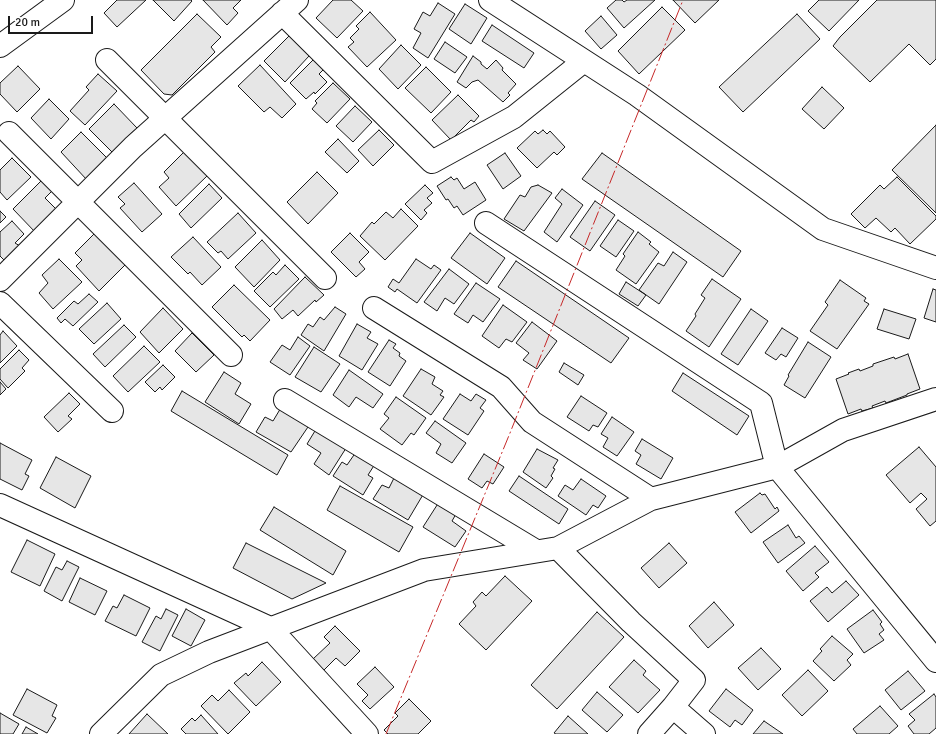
<!DOCTYPE html>
<style>
body{margin:0}
#map{position:relative;width:936px;height:734px;overflow:hidden;background:#fff;font-family:Signika,sans-serif}
canvas{display:block}
.scale{position:absolute;left:8px;top:16px;width:85px;height:18px;box-sizing:border-box;border:2px solid #1a1a1a;border-top:0;padding-left:5px;font-size:12px;line-height:14px;white-space:nowrap;color:#1a1a1a;-webkit-text-stroke:3px #fff;paint-order:stroke}
</style>
<div id="map">
<canvas width="936" height="734"></canvas>
<div class="scale">20 m</div>
</div>
<script>
const ctx = document.querySelector('canvas').getContext('2d');
ctx.lineJoin = 'round';
function fill(path, color) {
  ctx.fillStyle = color;
  ctx.fill(path, 'evenodd');
}
function poly(rows) {
  const path = new Path2D();
  for (const r of rows) {
    path.moveTo(r[0], r[1]);
    for (let i = 2; i < r.length; i += 2) path.lineTo(r[i], r[i + 1]);
  }
  return path;
}
function trace(path, color, width, dash) {
  ctx.strokeStyle = color;
  ctx.lineWidth = width;
  ctx.lineCap = dash ? 'butt' : 'round';
  ctx.setLineDash(dash || []);
  ctx.stroke(path);
}
const building = poly([
 [117,0,146,0,117,27,104,13,117,0],
 [153,0,191,0,192,1,174,21,153,0],
 [203,0,241,0,233,8,238,13,227,25,203,0],
 [333,0,351,0,363,11,337,38,316,18,333,0],
 [616,0,622,0,624,2,627,0,655,0,624,28,607,8,616,0],
 [673,0,719,0,695,23,673,0],
 [819,0,859,0,829,31,808,11,819,0],
 [877,0,936,0,936,59,930,65,909,44,870,82,833,46,840,37,877,0],
 [438,3,455,14,428,58,413,48,421,33,414,29,423,12,430,16,438,3],
 [465,4,487,18,471,44,449,29,465,4],
 [662,7,685,30,639,74,618,51,662,7],
 [370,12,396,40,367,67,348,47,354,42,350,38,359,29,356,26,370,12],
 [197,14,221,37,211,47,215,52,172,95,164,94,141,70,197,14],
 [797,14,820,39,743,112,719,87,797,14],
 [601,16,617,35,601,49,585,31,601,16],
 [492,25,534,53,524,68,482,41,492,25],
 [289,36,309,56,285,82,264,61,289,36],
 [445,42,467,57,455,73,434,59,445,42],
 [401,45,421,65,398,89,379,69,401,45],
 [473,56,481,62,481,64,487,69,496,60,503,68,502,70,516,84,508,93,510,95,503,102,478,80,472,82,466,88,457,82,473,56],
 [314,59,324,69,319,74,327,82,315,94,314,92,306,99,290,83,314,59],
 [260,65,296,104,282,118,270,107,264,112,238,86,260,65],
 [18,66,40,89,17,112,0,94,0,83,18,66],
 [426,67,451,92,431,113,405,88,426,67],
 [98,74,117,91,85,125,70,111,89,90,86,87,98,74],
 [333,83,350,99,327,123,312,109,317,103,315,101,333,83],
 [822,87,844,108,824,129,802,109,822,87],
 [458,95,479,116,474,122,471,120,451,140,432,120,458,95],
 [49,99,69,119,51,139,31,118,49,99],
 [114,104,137,128,112,152,89,129,114,104],
 [355,106,372,122,353,142,336,126,355,106],
 [936,125,936,213,892,170,936,125],
 [379,130,394,145,373,166,358,150,379,130],
 [543,130,547,134,550,131,565,147,557,155,554,152,537,168,517,148,535,131,538,134,543,130],
 [81,132,108,159,87,180,61,152,81,132],
 [338,139,359,161,347,173,325,152,338,139],
 [184,152,207,176,176,206,159,187,169,178,164,172,184,152],
 [505,153,521,176,503,189,487,165,505,153],
 [602,153,741,251,723,277,582,179,602,153],
 [12,158,31,177,7,200,0,192,0,170,12,158],
 [317,172,338,193,308,224,287,202,317,172],
 [451,177,454,180,457,178,464,189,475,182,486,200,463,215,457,206,454,208,448,199,446,200,437,186,451,177],
 [897,177,936,216,936,219,910,244,895,228,891,232,876,218,865,228,851,214,880,185,884,189,897,177],
 [43,179,53,190,45,198,58,211,36,233,13,209,43,179],
 [134,183,162,214,142,232,120,208,125,204,118,197,134,183],
 [209,184,222,198,191,228,179,214,209,184],
 [425,185,433,193,427,198,432,203,424,210,427,213,421,220,405,204,425,185],
 [538,185,552,193,524,231,504,219,520,195,525,197,531,187,538,185],
 [562,189,583,205,557,242,544,232,562,204,555,198,562,189],
 [595,201,615,215,590,251,570,237,595,201],
 [401,209,418,226,385,260,360,236,372,222,374,224,386,212,393,218,401,209],
 [0,211,6,217,0,223,0,211],
 [238,213,256,233,228,259,221,251,218,253,207,242,238,213],
 [618,220,634,231,616,257,600,246,618,220],
 [12,221,24,234,15,243,20,246,5,261,0,256,0,232,12,221],
 [638,232,651,242,649,244,659,252,636,284,616,270,625,256,623,254,638,232],
 [350,233,369,252,359,262,365,269,356,277,331,252,350,233],
 [470,233,505,258,487,284,451,258,470,233],
 [94,234,125,265,99,291,76,266,82,260,75,253,94,234],
 [193,237,221,267,202,285,190,272,188,274,171,257,193,237],
 [262,240,280,260,254,287,235,267,262,240],
 [673,252,687,262,659,304,639,290,658,263,664,266,673,252],
 [59,259,82,282,53,309,39,293,48,283,42,275,59,259],
 [416,259,431,269,434,265,441,270,417,303,397,289,395,292,388,287,393,279,399,283,416,259],
 [516,261,629,338,611,363,498,287,516,261],
 [285,265,299,279,270,307,254,291,273,272,276,275,285,265],
 [449,269,469,284,454,304,445,298,437,311,424,302,449,269],
 [305,277,324,295,316,302,315,300,298,316,293,310,282,319,274,309,305,277],
 [712,279,741,299,709,347,686,331,696,316,695,314,705,298,701,295,712,279],
 [840,280,866,298,864,301,869,304,837,349,810,331,828,305,825,302,840,280],
 [626,282,646,295,638,306,619,294,626,282],
 [476,283,500,299,483,322,473,315,468,323,454,314,476,283],
 [234,285,270,320,250,341,244,335,242,337,212,307,234,285],
 [933,289,936,290,936,322,924,318,933,289],
 [89,294,98,302,73,326,65,319,61,323,57,318,74,301,78,304,89,294],
 [107,303,121,319,94,344,79,329,107,303],
 [503,305,527,322,512,342,506,339,499,348,482,336,503,305],
 [335,307,346,314,324,351,301,335,308,324,313,327,320,317,324,320,335,307],
 [163,308,183,329,159,353,140,332,163,308],
 [751,309,768,321,738,365,721,354,751,309],
 [884,309,916,319,909,339,877,329,884,309],
 [532,322,557,341,537,369,523,360,529,353,516,343,532,322],
 [357,324,371,332,367,338,378,344,362,370,339,356,357,324],
 [124,325,136,337,105,367,93,354,124,325],
 [782,328,798,338,786,357,781,354,776,360,765,353,782,328],
 [3,331,17,346,0,363,0,335,3,331],
 [192,333,214,355,196,372,175,351,192,333],
 [298,337,310,346,290,375,270,362,282,345,290,350,298,337],
 [389,340,396,344,393,348,400,353,399,356,406,361,390,386,368,372,389,340],
 [808,342,831,357,805,398,784,385,789,376,788,375,808,342],
 [144,346,160,362,128,392,113,376,144,346],
 [314,347,340,364,321,392,295,377,314,347],
 [19,350,29,360,22,368,25,371,8,388,0,379,0,369,19,350],
 [908,354,920,389,907,394,907,395,886,403,885,401,872,406,873,408,862,411,861,409,848,414,836,379,849,374,848,373,859,369,860,371,873,366,873,364,894,357,895,359,908,354],
 [564,363,584,375,578,385,559,372,564,363],
 [163,365,175,377,162,390,160,387,155,392,145,382,163,365],
 [421,369,435,377,432,384,443,391,440,395,444,397,431,415,403,396,421,369],
 [349,370,383,394,373,408,356,397,349,407,333,395,349,370],
 [224,372,241,383,235,394,251,404,239,424,205,402,224,372],
 [683,373,749,416,737,435,672,391,683,373],
 [0,382,6,389,0,395,0,382],
 [182,391,288,455,277,475,171,411,182,391],
 [69,393,80,404,68,416,72,419,58,432,44,417,69,393],
 [460,394,471,401,476,394,486,400,480,408,484,411,468,435,443,419,460,394],
 [581,396,607,413,598,427,593,425,589,431,567,417,581,396],
 [396,397,426,418,414,435,411,433,402,445,380,429,389,418,384,414,396,397],
 [282,406,310,424,291,452,256,432,265,417,273,421,282,406],
 [612,417,634,432,617,456,603,447,608,438,601,434,612,417],
 [435,421,466,443,452,463,436,453,441,444,426,433,435,421],
 [318,426,348,445,329,475,314,464,321,453,307,444,318,426],
 [642,439,673,458,661,479,636,464,641,455,635,451,642,439],
 [0,443,32,460,25,474,29,476,22,490,0,479,0,443],
 [919,447,936,467,936,521,930,526,916,509,927,499,921,493,910,503,886,475,919,447],
 [537,449,558,460,553,468,555,469,551,476,553,478,546,488,523,472,537,449],
 [356,452,375,464,368,475,373,478,363,495,333,476,342,462,347,465,356,452],
 [484,454,504,467,493,484,487,481,482,488,468,479,484,454],
 [56,457,91,476,75,508,40,488,56,457],
 [395,476,424,493,408,520,373,499,382,485,389,488,395,476],
 [519,476,568,509,559,524,509,491,519,476],
 [581,479,606,496,598,508,593,505,586,515,558,496,565,485,573,490,581,479],
 [340,486,413,527,399,552,327,510,340,486],
 [760,493,762,495,765,494,775,509,777,507,779,511,751,533,735,512,760,493],
 [439,502,456,514,452,521,466,531,455,547,423,527,439,502],
 [274,507,346,551,333,575,260,530,274,507],
 [788,525,796,538,799,536,805,543,778,563,763,542,788,525],
 [27,540,55,554,40,586,11,572,27,540],
 [246,543,326,583,292,599,233,568,246,543],
 [669,543,687,563,659,588,641,568,669,543],
 [815,546,829,562,815,573,819,577,803,591,786,571,815,546],
 [67,561,79,567,62,601,44,591,56,567,62,570,67,561],
 [505,576,532,601,486,650,459,624,476,606,473,602,482,592,486,596,505,576],
 [80,578,107,591,95,615,69,602,80,578],
 [846,581,859,595,828,622,810,601,827,587,832,593,846,581],
 [124,595,150,608,136,636,105,621,113,606,117,608,124,595],
 [714,602,734,625,708,648,689,626,714,602],
 [166,609,178,615,160,651,142,642,156,616,161,619,166,609],
 [186,609,205,620,191,646,172,636,186,609],
 [873,610,882,622,880,624,884,630,879,634,884,640,864,653,847,629,873,610],
 [597,612,624,637,557,709,531,685,597,612],
 [335,626,360,651,345,666,336,658,324,670,313,659,330,643,324,637,335,626],
 [832,636,853,654,847,660,851,665,834,681,813,661,822,651,820,649,832,636],
 [761,648,781,669,758,690,738,668,761,648],
 [634,660,646,671,643,675,660,690,638,713,609,687,634,660],
 [262,662,281,682,256,706,234,683,246,673,248,676,262,662],
 [375,667,394,687,370,709,362,701,368,695,357,684,375,667],
 [808,670,828,691,802,716,782,695,808,670],
 [908,671,925,691,901,710,885,690,908,671],
 [27,689,57,705,52,716,56,718,47,733,13,715,27,689],
 [726,689,753,710,742,725,735,720,730,727,709,711,726,689],
 [229,690,250,712,228,734,201,706,212,695,218,701,229,690],
 [597,692,623,715,607,732,582,710,597,692],
 [934,694,936,697,936,728,929,734,914,734,908,726,915,720,909,714,934,694],
 [409,699,431,721,418,734,388,734,384,730,398,716,395,713,409,699],
 [880,706,898,726,889,734,857,734,853,729,880,706],
 [0,713,19,724,13,734,0,734,0,713],
 [147,714,168,734,129,734,147,714],
 [201,715,218,734,186,734,181,729,192,718,195,721,201,715],
 [568,716,588,734,556,734,554,733,568,716],
 [764,721,783,734,753,734,764,721],
 [26,727,38,734,22,734,26,727]
]);
fill(building, '#e6e6e6');
trace(building, '#1a1a1a', 1);
const minor = poly([
 [490,0,637,95,823,229,936,268],
 [282,13,432,162,514,117,584,61],
 [0,46,63,0],
 [107,60,325,278],
 [9,133,231,355],
 [486,223,761,403,777,467,936,661],
 [0,280,133,147,297,0],
 [0,303,112,411],
 [374,308,501,387,532,422,651,499],
 [285,400,536,551],
 [0,505,270,628,367,734],
 [558,548,631,622,694,680,673,707,704,734],
 [101,734,161,675,209,652,424,570,558,548,651,499,777,467,843,430,936,399],
 [649,734,673,707]
]);
trace(minor, '#1a1a1a', 24);
trace(minor, '#fff', 22);
trace(poly([
 [386,734,510,433,683,0]
]), '#c62828', 1, [14, 3, 2, 3]);
</script>
